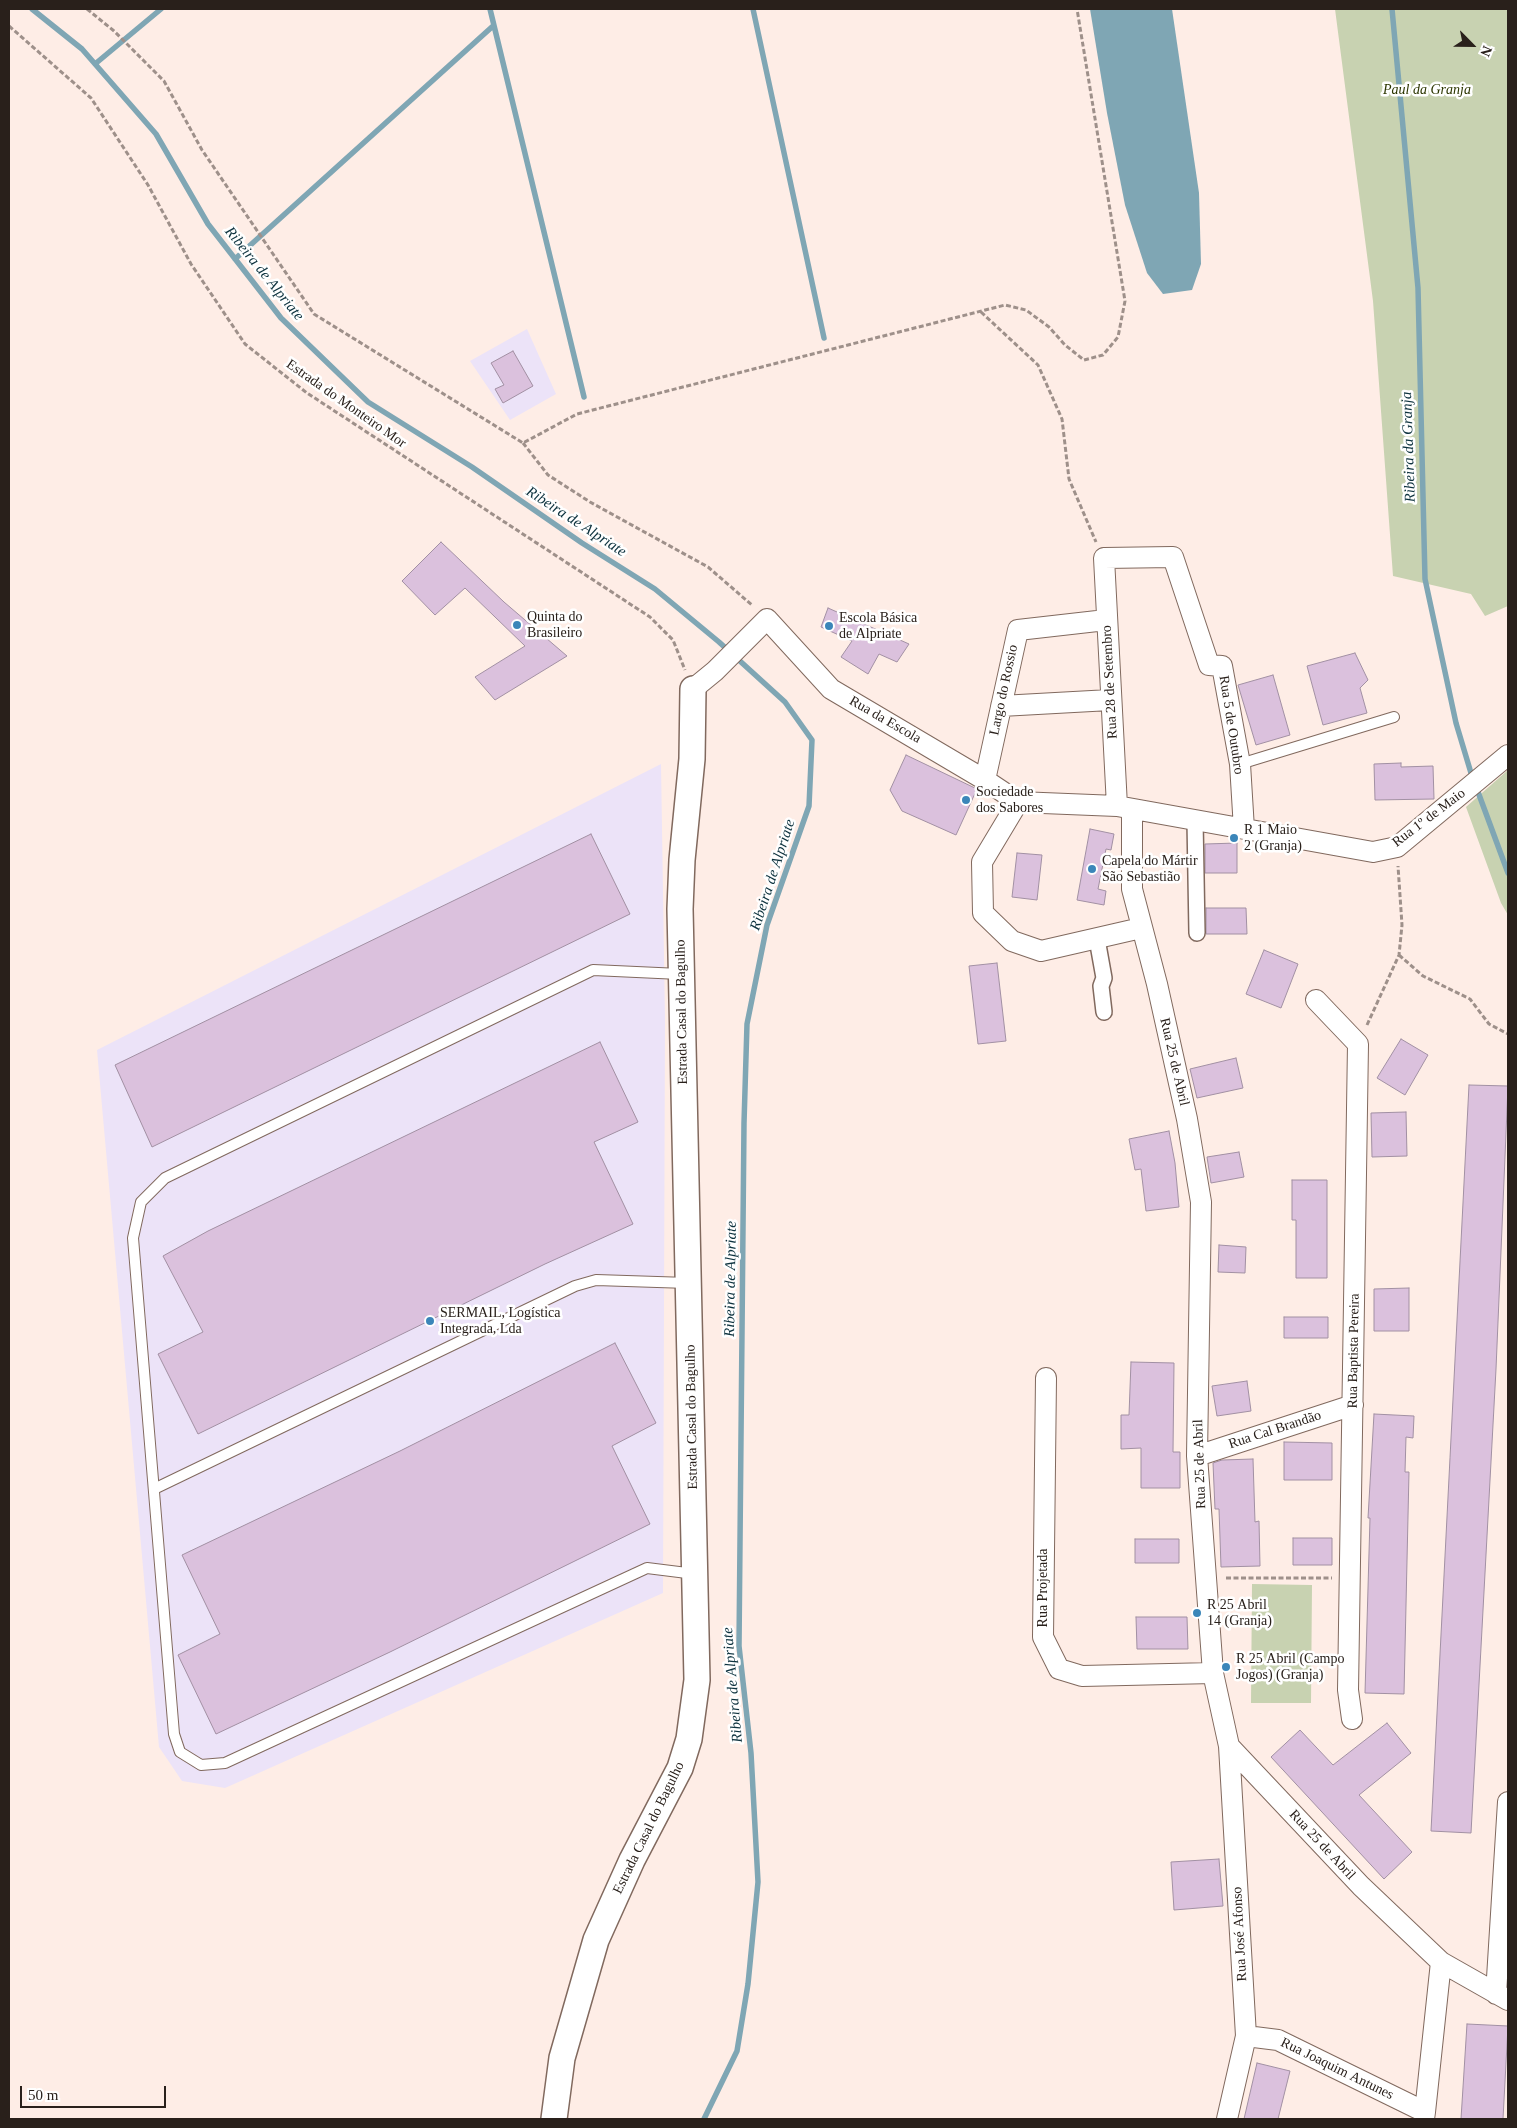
<!DOCTYPE html>
<meta charset="utf-8">
<style>
body{margin:0}
#map{position:relative;width:1517px;height:2128px;overflow:hidden;background:#feede6;font-family:Georgia,serif}
canvas{display:block}
.frame{position:absolute;inset:0;border:10px solid #29201b;pointer-events:none}
.north{position:absolute;left:1447px;top:20px;width:50px;height:50px;-webkit-text-stroke:4px #fff;paint-order:stroke;rotate:113deg;font-size:14px;font-weight:700;line-height:20px;text-align:center;color:#29201b}
.north::after{content:'';display:block;margin:auto;width:18px;height:22px;background:#29201b;clip-path:polygon(50% 0,100% 100%,50% 72%,0 100%)}
.scale{position:absolute;left:20px;top:2086px;width:146px;height:22px;box-sizing:border-box;border:2px solid #29201b;border-top:0;padding-left:6px;font-size:15px;line-height:18px;white-space:nowrap;color:#29201b;-webkit-text-stroke:4px #fff;paint-order:stroke}
</style>
<div id="map">
<canvas width="1517" height="2128"></canvas>
<div class="frame"></div>
<div class="north">N</div>
<div class="scale">50 m</div>
</div>
<script>
const ctx = document.querySelector('canvas').getContext('2d');
ctx.lineJoin = 'round';
function fill(path, color) {
  ctx.fillStyle = color;
  ctx.fill(path, 'evenodd');
}
function poly(rows) {
  const path = new Path2D();
  for (const r of rows) {
    path.moveTo(r[0], r[1]);
    for (let i = 2; i < r.length; i += 2) path.lineTo(r[i], r[i + 1]);
  }
  return path;
}
function trace(path, color, width, dash) {
  ctx.strokeStyle = color;
  ctx.lineWidth = width;
  ctx.lineCap = dash ? 'butt' : 'round';
  ctx.setLineDash(dash || []);
  ctx.stroke(path);
}
function label(font, color, halo, rows, align = 'center') {
  ctx.font = font + ' Georgia,serif';
  ctx.lineWidth = 5;
  ctx.setLineDash([]);
  ctx.textBaseline = 'middle';
  ctx.strokeStyle = halo;
  ctx.fillStyle = color;
  for (const [text, x, y, turn = 0] of rows) {
    ctx.save();
    ctx.translate(x, y);
    ctx.rotate((+turn || 0) * Math.PI / 180);
    ctx.textAlign = isNaN(turn) ? turn : align;
    if (halo) ctx.strokeText(text, 0, 0);
    ctx.fillText(text, 0, 0);
    ctx.restore();
  }
}
fill(poly([
 [527,329,556,394,510,420,470,361],
 [661,764,665,1021,663,1593,225,1788,182,1781,159,1747,97,1050]
]), '#ece3f8');
fill(poly([
 [1335,9,1508,9,1508,606,1485,616,1471,594,1393,576,1373,301],
 [1508,770,1508,915,1501,903,1466,807],
 [1252,1584,1312,1585,1311,1703,1251,1703]
]), '#c8d2b1');
fill(poly([
 [1090,9,1172,9,1199,193,1201,264,1192,290,1163,294,1147,273,1125,205,1107,113]
]), '#7fa6b4');
trace(poly([
 [32,9,82,49,156,134,208,224,281,318,368,402,472,467,582,543,655,589,719,642,785,702,812,740,809,806,767,925,747,1024,744,1123,739,1646,751,1753,758,1882,748,1984,737,2051,704,2119],
 [490,9,584,397],
 [753,9,824,338],
 [1392,9,1418,288,1425,579,1456,723,1471,773,1508,873],
 [95,64,161,9],
 [235,259,493,26]
]), '#7fa6b4', 5.5);
const building = poly([
 [513,351,533,386,503,403,495,389,504,385,491,363,513,351],
 [441,542,504,602,567,656,495,700,475,677,525,646,465,588,435,615,402,581,441,542],
 [828,608,909,644,897,662,879,654,868,674,841,657,852,641,821,627,828,608],
 [1355,653,1368,680,1360,688,1367,713,1323,725,1307,666,1355,653],
 [1273,675,1290,735,1256,745,1238,685,1273,675],
 [906,755,977,789,956,835,902,811,890,790,906,755],
 [1401,763,1401,767,1433,766,1434,799,1375,800,1374,764,1401,763],
 [1090,829,1114,834,1111,850,1106,849,1098,889,1106,891,1104,905,1077,900,1090,829],
 [591,834,630,914,152,1147,115,1065,591,834],
 [1237,843,1237,873,1205,873,1205,844,1237,843],
 [1017,853,1042,855,1037,900,1012,897,1017,853],
 [1206,908,1246,908,1247,934,1206,934,1206,908],
 [1264,950,1298,964,1281,1008,1246,994,1264,950],
 [997,963,1006,1041,978,1044,969,966,997,963],
 [1401,1039,1428,1055,1405,1095,1377,1078,1401,1039],
 [600,1042,638,1122,594,1142,633,1224,545,1264,198,1434,158,1354,203,1332,163,1256,208,1231,600,1042],
 [1236,1058,1243,1088,1197,1098,1190,1069,1236,1058],
 [1469,1085,1508,1086,1496,1369,1471,1833,1431,1831,1469,1085],
 [1406,1112,1407,1156,1372,1157,1371,1113,1406,1112],
 [1169,1131,1175,1163,1179,1207,1146,1211,1141,1169,1135,1170,1129,1139,1169,1131],
 [1239,1152,1244,1177,1211,1183,1207,1157,1239,1152],
 [1292,1180,1327,1180,1327,1278,1296,1278,1296,1220,1292,1220,1292,1180],
 [1219,1245,1246,1247,1245,1273,1218,1272,1219,1245],
 [1409,1288,1409,1331,1374,1331,1374,1289,1409,1288],
 [1284,1317,1328,1317,1328,1338,1284,1338,1284,1317],
 [615,1343,656,1423,612,1446,650,1524,390,1652,216,1734,178,1655,220,1634,182,1555,400,1451,615,1343],
 [1131,1362,1174,1363,1173,1452,1180,1452,1180,1488,1141,1488,1141,1448,1121,1449,1121,1415,1129,1415,1131,1362],
 [1247,1381,1251,1411,1217,1416,1212,1386,1247,1381],
 [1374,1414,1414,1416,1413,1438,1406,1437,1405,1472,1409,1472,1404,1694,1365,1693,1370,1518,1368,1518,1374,1414],
 [1284,1442,1332,1443,1332,1480,1284,1480,1284,1442],
 [1253,1459,1255,1522,1259,1521,1260,1566,1221,1567,1219,1509,1215,1509,1213,1463,1222,1460,1253,1459],
 [1293,1538,1332,1538,1332,1565,1293,1565,1293,1538],
 [1135,1539,1179,1539,1179,1563,1135,1563,1135,1539],
 [1136,1617,1187,1617,1188,1649,1137,1649,1136,1617],
 [1387,1723,1411,1753,1359,1795,1412,1852,1384,1879,1271,1757,1300,1730,1333,1765,1387,1723],
 [1219,1859,1223,1906,1174,1910,1171,1862,1219,1859],
 [1467,2024,1508,2026,1503,2119,1461,2119,1467,2024],
 [1257,2063,1290,2071,1278,2119,1244,2119,1257,2063]
]);
fill(building, '#dbc1dd');
trace(building, '#a290a3', 1);
const service = poly([
 [1240,764,1394,717],
 [680,974,593,970,165,1178,141,1202,133,1238,174,1734,180,1752,201,1765,225,1763,647,1568,695,1574],
 [154,1489,575,1286,596,1280,688,1283]
]);
const pedestrian = poly([
 [1195,820,1197,933],
 [1097,939,1104,978,1101,986,1104,1012]
]);
const minor = poly([
 [693,689,715,671,767,619,831,689,985,780,1018,802],
 [1001,706,1110,700],
 [985,780,1018,630,1106,620],
 [1018,802,1117,806,1373,852,1397,847,1508,755],
 [1018,802,982,862,983,913,1012,941,1041,951,1141,928],
 [1117,806,1104,558,1173,557,1209,665,1222,666,1240,764,1244,829],
 [1132,809,1132,889,1157,984,1187,1119,1201,1202,1197,1456,1213,1673,1229,1746,1361,1886,1441,1962,1508,2000],
 [1316,1000,1358,1044,1348,1690,1352,1719],
 [1046,1378,1043,1637,1059,1669,1082,1676,1213,1673],
 [1197,1456,1353,1405],
 [1496,1994,1508,1802],
 [1246,2036,1278,2040,1425,2112,1424,2119],
 [1425,2112,1441,1962],
 [1227,2119,1246,2036,1229,1746]
]);
const tertiary = poly([
 [554,2119,562,2058,596,1940,632,1860,680,1768,689,1739,697,1680,680,909,682,860,692,759,693,689]
]);
trace(service, '#81695e', 12);
trace(pedestrian, '#81695e', 18);
trace(minor, '#81695e', 22);
trace(tertiary, '#81695e', 28);
trace(poly([
 [87,9,114,31,164,81,202,150,314,314,523,443,577,414,1005,305,1026,310,1049,327,1065,345,1084,360,1103,355,1118,337,1125,301,1077,9],
 [9,26,91,98,148,185,191,264,245,344,307,393,650,617,673,640,685,670],
 [981,312,1038,365,1062,419,1069,479,1096,542],
 [523,443,548,475,590,502,708,567,753,606],
 [1399,955,1423,976,1470,999,1489,1024,1508,1034],
 [1367,1025,1399,955,1402,925,1398,866],
 [1226,1578,1332,1578]
]), '#9e908a', 3, [5, 2.5]);
trace(service, '#fff', 10);
trace(pedestrian, '#fff', 15);
trace(minor, '#fff', 20);
trace(tertiary, '#fff', 25);
for (const [x, y, r, color] of [
 [517,625,5,"#3b86b9"],
 [829,626,5,"#3b86b9"],
 [966,800,5,"#3b86b9"],
 [1234,838,5,"#3b86b9"],
 [1092,869,5,"#3b86b9"],
 [430,1321,5,"#3b86b9"],
 [1197,1613,5,"#3b86b9"],
 [1226,1667,5,"#3b86b9"]
]) {
  const dot = new Path2D();
  dot.arc(x, y, r, 0, 2 * Math.PI);
  ctx.fillStyle = color;
  ctx.fill(dot);
  trace(dot, '#fff', 2);
}
label('italic 14px', '#2c3600', '#fff', [
 ["Paul da Granja",1427,90]
]);
label('14px', '#29201b', '#fff', [
 ["Estrada do Monteiro Mor",346,404,35],
 ["Rua 28 de Setembro",1110,682,-93],
 ["Largo do Rossio",1004,690,-78],
 ["Rua da Escola",885,720,30],
 ["Rua 5 de Outubro",1231,725,81],
 ["Rua 1º de Maio",1429,818,-37],
 ["Estrada Casal do Bagulho",682,1012,-91],
 ["Rua 25 de Abril",1174,1062,77],
 ["Rua Baptista Pereira",1354,1351,-89],
 ["Estrada Casal do Bagulho",692,1417,-91],
 ["Rua Cal Brandão",1275,1430,-18],
 ["Rua 25 de Abril",1200,1464,-92],
 ["Rua Projetada",1043,1588,-90],
 ["Estrada Casal do Bagulho",649,1828,-64],
 ["Rua 25 de Abril",1322,1845,47],
 ["Rua José Afonso",1240,1934,-93],
 ["Rua Joaquim Antunes",1337,2069,26]
]);
label('14px', '#29201b', '#fff', [
 ["Quinta do",527,617],
 ["Brasileiro",527,633],
 ["Escola Básica",839,618],
 ["de Alpriate",839,634],
 ["Sociedade",976,792],
 ["dos Sabores",976,808],
 ["R 1 Maio",1244,830],
 ["2 (Granja)",1244,846],
 ["Capela do Mártir",1102,861],
 ["São Sebastião",1102,877],
 ["SERMAIL, Logística",440,1313],
 ["Integrada, Lda",440,1329],
 ["R 25 Abril",1207,1605],
 ["14 (Granja)",1207,1621],
 ["R 25 Abril (Campo",1236,1659],
 ["Jogos) (Granja)",1236,1675]
], 'left');
label('italic 15px', '#0d323e', '#fff', [
 ["Ribeira de Alpriate",264,274,51],
 ["Ribeira da Granja",1409,447,-92],
 ["Ribeira de Alpriate",576,522,33],
 ["Ribeira de Alpriate",773,875,-72],
 ["Ribeira de Alpriate",731,1279,-89],
 ["Ribeira de Alpriate",733,1685,-95]
]);
</script>
